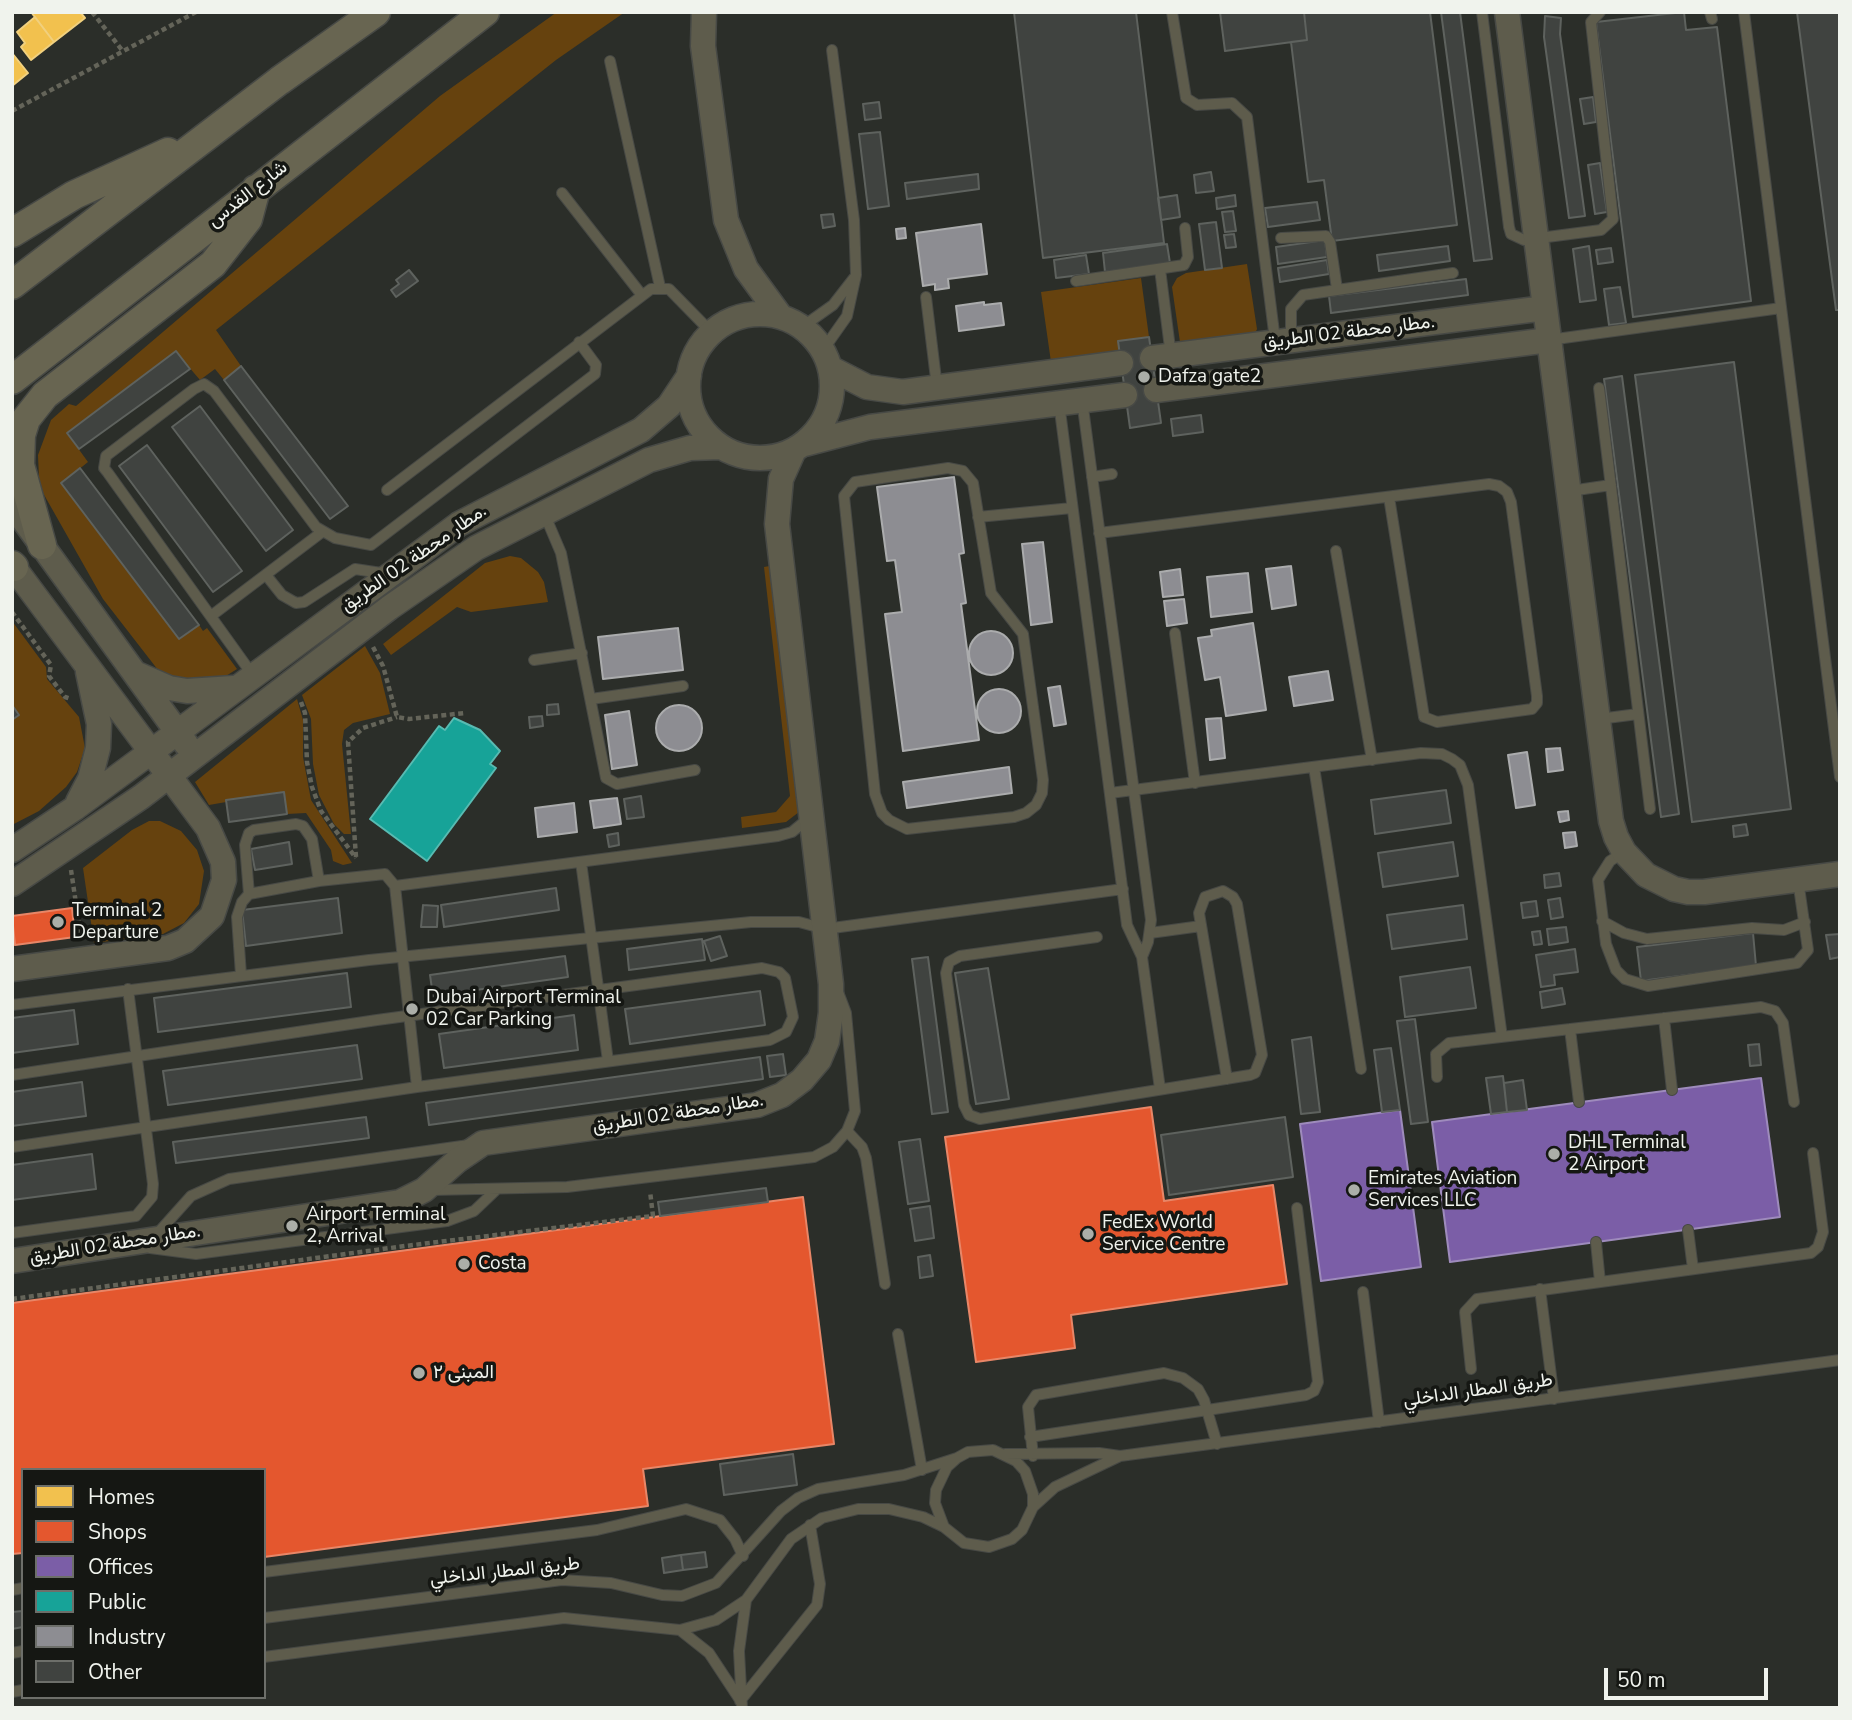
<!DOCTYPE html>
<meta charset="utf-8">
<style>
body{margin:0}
#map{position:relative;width:1852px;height:1720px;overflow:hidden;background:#2b2e29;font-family:"Nunito Sans",sans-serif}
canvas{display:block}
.frame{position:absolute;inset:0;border:14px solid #f0f3ed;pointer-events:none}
.legend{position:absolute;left:21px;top:1468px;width:245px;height:231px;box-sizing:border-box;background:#151713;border:2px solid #6d6f6a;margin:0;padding:9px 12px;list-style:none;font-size:21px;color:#f0f3ed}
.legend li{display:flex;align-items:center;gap:14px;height:35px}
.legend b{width:35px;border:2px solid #6d6f6a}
.scale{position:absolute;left:1604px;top:1668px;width:164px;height:32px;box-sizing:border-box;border:4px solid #f0f3ed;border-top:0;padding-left:9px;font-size:21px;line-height:24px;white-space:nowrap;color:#f0f3ed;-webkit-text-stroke:5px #151713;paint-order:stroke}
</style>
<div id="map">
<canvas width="1852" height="1720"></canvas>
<div class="frame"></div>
<ul class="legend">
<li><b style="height:19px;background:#f2c14e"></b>Homes</li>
<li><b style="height:19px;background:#e4572e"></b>Shops</li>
<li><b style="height:19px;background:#7b5ea7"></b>Offices</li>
<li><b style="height:19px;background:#17a398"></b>Public</li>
<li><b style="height:19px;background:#8d8d92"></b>Industry</li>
<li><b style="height:19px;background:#404340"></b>Other</li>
</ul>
<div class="scale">50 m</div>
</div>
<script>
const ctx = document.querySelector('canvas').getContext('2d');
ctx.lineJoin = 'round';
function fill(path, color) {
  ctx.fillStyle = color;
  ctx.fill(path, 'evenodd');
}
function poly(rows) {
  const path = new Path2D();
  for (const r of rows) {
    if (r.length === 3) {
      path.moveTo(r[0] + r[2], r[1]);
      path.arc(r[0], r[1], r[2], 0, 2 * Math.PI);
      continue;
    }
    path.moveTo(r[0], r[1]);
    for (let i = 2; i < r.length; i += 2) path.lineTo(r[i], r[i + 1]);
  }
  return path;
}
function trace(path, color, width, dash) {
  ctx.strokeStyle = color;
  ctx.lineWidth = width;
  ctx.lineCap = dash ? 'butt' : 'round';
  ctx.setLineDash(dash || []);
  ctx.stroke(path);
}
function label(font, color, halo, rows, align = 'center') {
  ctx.font = font + ' "Nunito Sans",Vazirmatn,sans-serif';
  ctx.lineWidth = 7;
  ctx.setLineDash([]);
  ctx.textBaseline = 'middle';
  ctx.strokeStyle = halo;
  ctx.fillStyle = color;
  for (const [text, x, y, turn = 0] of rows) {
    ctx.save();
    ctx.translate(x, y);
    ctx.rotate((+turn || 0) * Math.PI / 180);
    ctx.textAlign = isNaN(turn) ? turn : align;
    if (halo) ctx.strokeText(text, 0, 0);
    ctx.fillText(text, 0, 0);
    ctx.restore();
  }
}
fill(poly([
 [557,12,625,12,556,60,216,330,241,366,224,380,215,369,200,380,176,352,67,433,88,462,62,483,179,639,199,625,203,631,207,628,237,669,218,681,181,682,158,670,103,599,43,493,39,478,38,455,51,420,69,404,76,406,440,96],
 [1247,264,1257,329,1254,336,1181,349,1172,287,1177,278,1186,273],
 [1141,278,1149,337,1118,341,1119,352,1051,362,1041,292],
 [510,556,521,558,538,572,544,582,548,602,471,612,457,607,391,655,383,644,485,563],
 [775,565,799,812,786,822,742,828,741,817,776,812,790,796,764,567],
 [12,621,46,667,47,679,79,717,85,748,77,772,66,787,39,811,12,825,12,720,19,715,12,705],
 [365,646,380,673,390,714,353,723,344,730,342,744,351,834,344,834,334,824,319,795,313,764,311,719,302,695],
 [297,699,303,720,303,757,311,800,352,863,343,865,333,861,331,850,306,813,287,814,284,792,209,805,195,782],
 [149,821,160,821,181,831,197,850,204,871,199,904,184,923,163,934,94,943,83,868,132,830]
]), '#66420e');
const homes = poly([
 [31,12,80,12,85,18,54,42,31,12],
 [35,17,54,42,31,60,21,47,25,43,17,32,35,17],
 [12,53,28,73,12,86,12,53]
]);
fill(homes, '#f2c14e');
trace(homes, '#f1d07e', 2);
const shops = poly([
 [72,908,75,937,15,945,12,916,72,908],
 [1151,1107,1164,1201,1273,1185,1287,1284,1071,1315,1075,1348,976,1362,945,1137,1151,1107],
 [803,1197,834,1444,643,1469,648,1506,264,1557,264,1470,23,1470,23,1553,12,1554,12,1303,803,1197]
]);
fill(shops, '#e4572e');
trace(shops, '#e88667', 2);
const offices = poly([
 [1761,1078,1780,1217,1450,1262,1432,1122,1761,1078],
 [1400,1110,1421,1267,1321,1281,1300,1124,1400,1110]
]);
fill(offices, '#7b5ea7');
trace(offices, '#9e8bbc', 2);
const public = poly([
 [454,718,480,730,500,751,490,764,496,768,427,861,370,819,439,726,445,730,454,718]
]);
fill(public, '#17a398');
trace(public, '#58bbb2', 2);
const industry = poly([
 [981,224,987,274,948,279,949,288,935,290,935,284,923,286,916,233,981,224],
 [905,228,906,238,897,239,896,229,905,228],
 [984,302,984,305,1001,303,1004,325,959,331,956,306,984,302],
 [954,477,964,553,959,554,966,603,961,604,979,740,903,751,885,614,902,612,895,560,887,561,877,487,954,477],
 [1043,542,1052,622,1031,625,1022,544,1043,542],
 [1291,566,1296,605,1272,609,1266,569,1291,566],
 [1180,569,1183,595,1163,597,1160,572,1180,569],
 [1248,573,1252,612,1211,617,1207,577,1248,573],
 [1184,599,1187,623,1167,626,1164,601,1184,599],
 [1253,623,1266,710,1226,716,1220,677,1205,680,1198,638,1212,636,1211,630,1253,623],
 [678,628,683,670,603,679,598,637,678,628],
 [991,653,22],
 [1328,671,1333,700,1294,706,1289,677,1328,671],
 [1060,686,1066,724,1054,726,1048,688,1060,686],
 [999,711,22],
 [679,728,23],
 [629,711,637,765,612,769,605,715,629,711],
 [1221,718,1225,758,1210,760,1206,719,1221,718],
 [1560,748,1563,770,1548,772,1546,749,1560,748],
 [1527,752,1535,805,1516,808,1508,755,1527,752],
 [1009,767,1012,793,907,808,903,782,1009,767],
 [617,798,621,824,594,828,590,801,617,798],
 [574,803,577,832,538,837,535,808,574,803],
 [1568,811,1569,820,1560,822,1558,812,1568,811],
 [1575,832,1577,846,1565,848,1563,833,1575,832]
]);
fill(industry, '#8d8d92');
trace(industry, '#abacad', 2);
const building = poly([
 [1014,12,1136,12,1164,243,1043,258,1014,12],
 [1220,12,1304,12,1307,40,1225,51,1220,12],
 [1304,12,1430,12,1457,225,1332,241,1324,180,1308,182,1291,42,1307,40,1304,12],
 [1441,12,1460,12,1492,259,1474,261,1441,12],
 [1684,12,1686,30,1717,27,1751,301,1633,317,1596,22,1684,12],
 [1797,12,1840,12,1840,310,1836,310,1797,12],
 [1545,16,1561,18,1560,34,1585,216,1569,218,1544,37,1545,16],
 [1593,97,1596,122,1584,124,1580,99,1593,97],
 [879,102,881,118,865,120,863,104,879,102],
 [880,132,889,206,868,209,859,134,880,132],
 [1600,163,1607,212,1595,214,1588,165,1600,163],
 [1211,172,1214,191,1196,193,1194,175,1211,172],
 [978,174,979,189,907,199,905,183,978,174],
 [1177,195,1180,217,1161,220,1158,198,1177,195],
 [1235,195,1236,206,1217,209,1216,198,1235,195],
 [1317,202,1320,220,1268,227,1265,208,1317,202],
 [1233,211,1236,231,1225,232,1222,212,1233,211],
 [833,214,835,226,823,228,821,215,833,214],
 [1216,222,1222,268,1205,270,1199,224,1216,222],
 [1234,234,1236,247,1226,248,1224,235,1234,234],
 [1325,240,1327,257,1278,264,1276,247,1325,240],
 [1167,244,1170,263,1105,272,1103,253,1167,244],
 [1448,246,1450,261,1379,271,1377,255,1448,246],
 [1589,246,1596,300,1580,302,1573,249,1589,246],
 [1611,248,1613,262,1598,264,1596,250,1611,248],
 [1086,255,1089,274,1056,278,1054,260,1086,255],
 [1327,260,1329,274,1280,282,1278,268,1327,260],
 [409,270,418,281,396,297,391,290,399,284,396,280,409,270],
 [1466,279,1468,295,1331,313,1329,296,1466,279],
 [1620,287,1626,323,1609,325,1604,289,1620,287],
 [1149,337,1161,423,1130,428,1118,341,1149,337],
 [176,351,190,369,79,449,67,433,176,351],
 [1734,362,1791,809,1692,822,1635,375,1734,362],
 [241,366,348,506,330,519,224,380,241,366],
 [1622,376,1679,814,1661,817,1604,379,1622,376],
 [200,406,293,530,266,551,172,427,200,406],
 [1201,415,1203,432,1173,436,1171,419,1201,415],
 [147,445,242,571,213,592,119,466,147,445],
 [80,468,199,625,179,639,61,483,80,468],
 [558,704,559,714,547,715,547,705,558,704],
 [12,705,19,715,12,720,12,705],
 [542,716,543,726,530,728,529,717,542,716],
 [1446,790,1451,823,1375,834,1371,800,1446,790],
 [284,792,287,814,229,822,226,800,284,792],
 [641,796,644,817,627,819,624,799,641,796],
 [1746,824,1748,835,1734,837,1733,826,1746,824],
 [618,833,619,845,609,847,607,835,618,833],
 [289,842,292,864,255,870,251,849,289,842],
 [1453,842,1458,876,1383,887,1378,853,1453,842],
 [1559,873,1561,886,1545,888,1544,875,1559,873],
 [556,888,559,910,444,927,441,905,556,888],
 [338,898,342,933,246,946,242,910,338,898],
 [1560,898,1563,917,1551,919,1548,900,1560,898],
 [1536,901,1538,916,1523,918,1521,903,1536,901],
 [423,905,438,906,437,927,421,927,423,905],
 [1463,905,1467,939,1392,949,1387,915,1463,905],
 [1566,927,1568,942,1549,945,1547,929,1566,927],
 [1540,931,1542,944,1534,945,1532,932,1540,931],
 [1753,933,1756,966,1641,981,1637,947,1753,933],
 [1840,934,1840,957,1830,959,1826,935,1840,934],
 [720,936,727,956,711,961,704,941,720,936],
 [702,939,705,960,629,970,627,949,702,939],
 [1575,949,1578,972,1554,975,1555,985,1541,987,1536,955,1575,949],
 [565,956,568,977,433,996,430,975,565,956],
 [928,957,948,1112,932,1114,912,959,928,957],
 [1470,967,1476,1008,1405,1017,1400,977,1470,967],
 [988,968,1009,1099,976,1104,955,973,988,968],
 [347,973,351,1007,158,1032,154,998,347,973],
 [1562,988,1565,1004,1542,1008,1540,992,1562,988],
 [760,991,765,1025,630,1044,625,1009,760,991],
 [74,1010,78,1044,12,1053,12,1018,74,1010],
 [574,1015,578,1050,444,1068,439,1034,574,1015],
 [1415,1019,1428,1122,1411,1124,1397,1021,1415,1019],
 [1311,1037,1320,1112,1301,1114,1292,1040,1311,1037],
 [1759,1044,1761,1065,1750,1066,1748,1045,1759,1044],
 [357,1045,362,1079,168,1105,163,1071,357,1045],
 [1391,1048,1400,1110,1382,1112,1374,1050,1391,1048],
 [783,1054,786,1075,770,1077,767,1056,783,1054],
 [760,1057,763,1079,429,1125,426,1103,760,1057],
 [1503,1076,1507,1112,1491,1114,1486,1078,1503,1076],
 [1523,1080,1527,1110,1507,1112,1504,1083,1523,1080],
 [82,1082,86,1116,12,1126,12,1092,82,1082],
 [366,1117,369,1138,176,1163,173,1142,366,1117],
 [1285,1117,1293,1177,1169,1195,1161,1135,1285,1117],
 [920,1139,929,1201,908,1204,899,1142,920,1139],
 [92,1154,96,1189,12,1200,12,1165,92,1154],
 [766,1188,768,1202,660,1216,658,1202,766,1188],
 [930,1206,934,1238,915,1241,910,1209,930,1206],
 [930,1255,933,1276,920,1278,918,1257,930,1255],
 [793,1454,797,1485,724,1495,720,1464,793,1454],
 [705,1552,707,1567,683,1570,681,1555,705,1552],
 [681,1555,683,1570,664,1573,662,1558,681,1555],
 [23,1611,23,1627,12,1629,12,1612,23,1611]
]);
fill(building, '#404340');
trace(building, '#5e625e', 2);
const service = poly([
 [1172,12,1186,98,1197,105,1232,103,1247,117,1275,340],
 [1482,12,1509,227,1511,234,1524,240,1601,230,1613,219,1591,22,1600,12],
 [1710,12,1712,19],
 [1744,12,1840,777],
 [610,61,660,287],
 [562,193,641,294],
 [1281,238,1326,236,1330,242,1337,289],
 [1160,269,1171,356],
 [1076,281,1184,265,1188,257,1185,228],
 [926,297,937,387],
 [802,327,833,305,854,278],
 [1291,340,1291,309,1303,295,1453,273],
 [1549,340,1781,308],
 [823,350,847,316,856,275,854,220,832,50],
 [1599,388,1650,809],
 [1082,400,1151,920,1148,942,1142,957],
 [1059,403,1127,925,1142,957,1160,1089],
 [948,468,963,471,973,483,991,593,1023,634,1043,780,1042,793,1036,805,1026,813,1014,817,907,829,889,820,882,813,875,794,844,496,855,482,948,468],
 [1092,477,1112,474],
 [387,490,651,289,669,289,712,333],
 [1570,491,1611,485],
 [544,513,561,553,606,778,617,784,695,770],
 [978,517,1072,508],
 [1099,533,1489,484,1499,486,1507,492,1511,502,1537,696,1537,703,1532,709,1437,722,1424,717,1389,497],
 [1336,551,1372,760],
 [266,575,282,595,296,603,304,602,355,569,388,574],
 [211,616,322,532],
 [1175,633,1195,783],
 [534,660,582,653],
 [252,674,108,473,104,468,106,456,194,389,204,384,214,391,316,527,335,538,371,545,595,374,596,365,579,342],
 [591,699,683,686],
 [1599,719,1638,714],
 [1314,767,1361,1069],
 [1110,793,1421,753,1442,754,1452,759,1460,765,1468,785,1502,1037],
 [1624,852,1610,861,1598,880,1606,944,1616,970,1625,979,1648,986,1797,963,1808,950,1798,880],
 [581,862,608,1061],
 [395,886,778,836,792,832,809,818],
 [249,894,245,845,249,833,254,830,296,824,303,826,312,839,319,881],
 [1602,921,1624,933,1647,939,1752,928,1784,930,1805,922],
 [1150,933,1201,926],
 [1097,937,960,956,949,962,946,973,964,1105,969,1115,980,1119,1029,1111,1250,1075,1255,1073,1262,1055,1237,904,1233,897,1223,891,1205,897,1199,913,1227,1079],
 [241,975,237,917,242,902,249,894,319,881,385,874,395,886,417,1087],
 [12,1005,369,960,751,922,799,922,825,929,1123,889],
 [1664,1018,1672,1090],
 [1570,1029,1579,1102],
 [12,1075,377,1020,762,968,779,972,785,978,793,1017,786,1032,770,1040,417,1087,12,1147],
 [1437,1077,1436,1054,1449,1043,1761,1007,1775,1011,1783,1023,1794,1102],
 [847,1131,862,1147,866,1158,885,1284],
 [432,1190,567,1187,814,1157,833,1147,847,1131,855,1111,846,1013,838,992],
 [1688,1230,1693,1269],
 [12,1233,136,1216,152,1197,153,1184,128,989],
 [157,1234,191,1196,229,1179,469,1145],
 [1596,1242,1600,1282],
 [150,1248,196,1254,447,1221,474,1211,495,1191],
 [1540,1289,1554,1399],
 [1363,1292,1379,1422],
 [898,1334,922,1470],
 [1471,1369,1465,1312,1477,1299,1811,1253,1818,1247,1823,1232,1813,1153],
 [1030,1437,1306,1395,1314,1391,1318,1382,1297,1208],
 [1005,1454,1099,1453,1120,1456,1840,1360],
 [1033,1456,1028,1407,1036,1395,1164,1373,1183,1378,1198,1389,1204,1400,1217,1444],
 [1033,1507,1033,1494,1025,1471,1016,1461,993,1450,968,1452,957,1458,947,1467,936,1490,935,1503,944,1527,964,1543,989,1547,1012,1539,1022,1530,1033,1507,1055,1487,1120,1456],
 [264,1572,597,1530,686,1509,720,1520,735,1539,743,1556],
 [12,1590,23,1588],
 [264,1618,562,1580,611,1583,662,1595,682,1596,716,1583,781,1511,798,1498,818,1489,904,1475,957,1458],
 [680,1630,709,1653,740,1700],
 [12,1653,23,1651],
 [264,1657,564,1618,680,1630,716,1620,746,1600,791,1539,822,1518,858,1509,889,1509,923,1517,944,1527],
 [12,1692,23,1690],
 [740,1701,817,1605,820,1584,810,1525],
 [742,1708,739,1651,746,1600]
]);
const tertiary = poly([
 [704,12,703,46,726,220,746,269,781,317],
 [1507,12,1611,821,1616,837,1624,852,1646,875,1674,889,1688,892,1704,892,1840,874],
 [760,386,72],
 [1152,358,1545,308],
 [830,368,867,387,903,392,1121,363],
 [1156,390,1549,340],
 [805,444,870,427,1125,395],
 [12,504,186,744],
 [12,565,208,828,223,862,224,880,212,916,185,941,168,948,12,969],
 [137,674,169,688,187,691,233,688],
 [78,802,90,779,98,748,99,724,88,672],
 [12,850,75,808,459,524,641,430,669,406,689,376],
 [12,884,141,797,389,608,476,548,649,460,690,448,721,447],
 [12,1261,400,1202,424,1190,458,1160,483,1143,757,1105,782,1095,802,1080,819,1060,827,1041,831,1013,831,984,777,524,781,479,794,450]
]);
const secondary = poly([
 [12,233,74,195,168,152],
 [12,285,279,81,376,12],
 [12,380,485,12],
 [42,545,20,465,21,435,26,419,45,395,213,264,248,219,256,189],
 [12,565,14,567]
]);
trace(service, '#474945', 12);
trace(tertiary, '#474945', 27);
trace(secondary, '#474945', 31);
trace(poly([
 [92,12,122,50],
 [12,111,196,12],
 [12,612,51,665,49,676,65,697,71,699],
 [373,647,383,666,397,717,409,719,465,713],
 [301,702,305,713,307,762,312,787,321,811,356,858],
 [356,857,348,742,363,728,397,717],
 [71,870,81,937],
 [12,1299,405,1246,653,1216,650,1191]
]), '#646459', 4.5, [5, 3.5]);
trace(service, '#5e5c4c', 10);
trace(tertiary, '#5e5c4c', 24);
trace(secondary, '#686551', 28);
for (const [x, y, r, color] of [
 [1144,377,7,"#abaea8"],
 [58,922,7,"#abaea8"],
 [412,1009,7,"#abaea8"],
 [1554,1154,7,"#abaea8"],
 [1354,1190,7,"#abaea8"],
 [292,1226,7,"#abaea8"],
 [1088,1234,7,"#abaea8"],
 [464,1264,7,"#abaea8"],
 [419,1373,7,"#abaea8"]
]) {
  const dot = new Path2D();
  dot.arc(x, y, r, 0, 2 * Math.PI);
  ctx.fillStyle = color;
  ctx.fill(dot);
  trace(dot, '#151713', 2.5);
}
label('19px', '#f0f3ed', '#151713', [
 ["شارع القدس",248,195,-38],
 ["مطار محطة 02 الطريق.",1349,333,-7],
 ["مطار محطة 02 الطريق.",414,559,-35],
 ["مطار محطة 02 الطريق.",678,1114,-9],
 ["مطار محطة 02 الطريق.",115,1245,-9],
 ["طريق المطار الداخلي",1478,1391,-8],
 ["طريق المطار الداخلي",505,1572,-6]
]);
label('19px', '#f0f3ed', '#151713', [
 ["Dafza gate2",1158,377],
 ["Terminal 2",72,911],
 ["Departure",72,933],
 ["Dubai Airport Terminal",426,998],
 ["02 Car Parking",426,1020],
 ["DHL Terminal",1568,1143],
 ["2 Airport",1568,1165],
 ["Emirates Aviation",1368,1179],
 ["Services LLC",1368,1201],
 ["Airport Terminal",306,1215],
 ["2, Arrival",306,1237],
 ["FedEx World",1102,1223],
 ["Service Centre",1102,1245],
 ["Costa",478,1264],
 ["المبنى ٢",433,1373]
], 'left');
</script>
